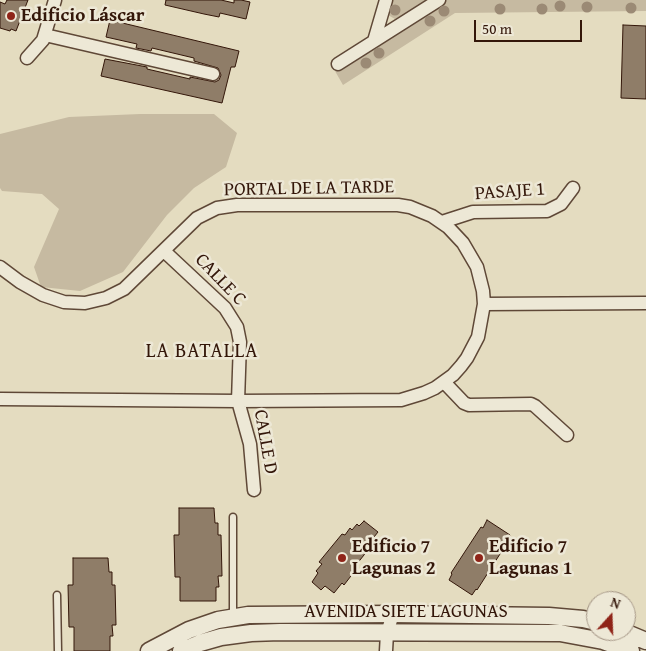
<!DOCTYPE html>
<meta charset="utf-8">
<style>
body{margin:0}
#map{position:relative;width:646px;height:651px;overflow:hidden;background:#e4dcc0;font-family:"Gentium Book Plus",serif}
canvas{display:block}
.north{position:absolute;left:586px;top:591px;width:50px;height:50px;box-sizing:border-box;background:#ede8d6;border:1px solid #a39484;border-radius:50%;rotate:20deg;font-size:14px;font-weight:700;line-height:20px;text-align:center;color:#331609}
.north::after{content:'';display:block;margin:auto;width:18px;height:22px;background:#8f2418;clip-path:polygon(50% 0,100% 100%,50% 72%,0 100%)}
.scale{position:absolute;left:474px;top:20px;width:108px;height:22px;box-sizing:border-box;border:2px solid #331609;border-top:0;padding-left:6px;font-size:15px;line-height:18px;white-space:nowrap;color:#331609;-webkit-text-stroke:4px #ede8d6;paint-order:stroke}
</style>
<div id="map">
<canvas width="646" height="651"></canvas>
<div class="north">N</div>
<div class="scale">50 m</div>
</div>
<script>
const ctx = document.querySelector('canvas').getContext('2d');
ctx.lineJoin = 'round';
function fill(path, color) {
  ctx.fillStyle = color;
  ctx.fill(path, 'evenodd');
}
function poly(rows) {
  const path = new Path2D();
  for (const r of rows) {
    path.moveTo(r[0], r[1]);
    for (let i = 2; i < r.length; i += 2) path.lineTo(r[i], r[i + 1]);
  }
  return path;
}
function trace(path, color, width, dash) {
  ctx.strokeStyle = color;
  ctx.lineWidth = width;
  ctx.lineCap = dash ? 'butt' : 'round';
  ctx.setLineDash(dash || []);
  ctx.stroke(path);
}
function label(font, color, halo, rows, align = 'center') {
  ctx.font = font + ' "Gentium Book Plus",serif';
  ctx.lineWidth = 5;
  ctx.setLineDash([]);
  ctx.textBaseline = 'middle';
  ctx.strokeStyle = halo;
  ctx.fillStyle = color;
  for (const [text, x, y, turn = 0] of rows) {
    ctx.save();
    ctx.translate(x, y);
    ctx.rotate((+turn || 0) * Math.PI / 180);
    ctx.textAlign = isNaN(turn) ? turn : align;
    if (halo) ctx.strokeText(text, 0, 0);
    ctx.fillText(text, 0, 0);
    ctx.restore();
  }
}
fill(poly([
 [389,0,431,0,395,19,388,15],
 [445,0,646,0,646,11,455,13,343,85,335,71],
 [140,114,214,114,237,133,226,167,194,188,167,215,123,272,80,291,41,287,34,267,59,209,42,194,2,191,0,188,0,134,69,117]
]), '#c6baa1');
const building = poly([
 [7,0,28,0,16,31,11,29,10,31,0,28,0,2,5,4,7,0],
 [166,0,221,0,234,3,234,0,241,0,250,2,246,19,220,13,219,17,204,14,165,5,166,0],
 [110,20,239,51,235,67,231,67,222,103,101,76,105,59,147,67,147,69,190,79,190,77,215,82,219,80,221,75,218,68,194,61,194,58,152,48,151,51,136,48,137,44,106,37,110,20],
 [623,25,646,26,646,99,621,98,623,25],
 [179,508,214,508,215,523,218,523,218,535,221,535,222,576,218,576,219,587,216,587,216,601,180,601,180,577,175,577,174,535,179,535,179,508],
 [487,520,510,535,506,542,507,543,477,590,476,589,472,595,449,580,452,574,451,573,481,527,483,528,487,520],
 [364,521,378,532,374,537,376,540,352,570,354,572,344,585,342,583,334,593,325,586,321,590,312,582,318,573,316,571,322,564,319,562,342,534,345,535,350,528,352,530,357,524,359,526,364,521],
 [73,558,108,558,109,572,112,572,112,585,115,585,116,625,112,625,113,636,110,636,110,651,74,651,74,627,69,627,68,585,73,585,73,558]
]);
fill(building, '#8f7d68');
trace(building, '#331609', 1);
const service = poly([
 [57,595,58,651],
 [233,616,233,517]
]);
const minor = poly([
 [45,35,213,74],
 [374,41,386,0],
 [27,58,43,40,55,0],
 [338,64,439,0],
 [442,222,473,212,547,211,561,204,573,188],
 [164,251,225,308,237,327,240,342,238,401,250,444,254,490],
 [0,267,20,282,43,295,64,302,85,303,106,298,124,289,197,218,217,208,237,205,398,205,410,207,432,216,448,227,463,243,477,267,483,291,484,304,478,337,467,358,461,366,453,375,435,388,424,393,401,400,238,401,0,399],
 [484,304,646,303],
 [444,382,464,403,469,405,531,404,535,406,567,435],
 [386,651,387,633,393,614]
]);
const tertiary = poly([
 [622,631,646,641],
 [149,651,189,630,218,620,248,615,393,614,549,616,583,619,596,622],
 [181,651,200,643,221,637,251,633,280,632,560,633,603,641,631,651]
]);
trace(service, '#5f4837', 9);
trace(minor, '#5f4837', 15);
trace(tertiary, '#5f4837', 19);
trace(service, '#ede8d6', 6);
trace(minor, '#ede8d6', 12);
trace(tertiary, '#ede8d6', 16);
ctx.fillStyle = '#9b8a75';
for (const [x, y] of [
 [560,6],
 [587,7],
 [631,8],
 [500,9],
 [542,9],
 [395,10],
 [444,11],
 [430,21],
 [379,53],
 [366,63]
]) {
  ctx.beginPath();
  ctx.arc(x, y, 5.5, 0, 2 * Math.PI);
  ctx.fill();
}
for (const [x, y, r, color] of [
 [11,16,5,"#8f2418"],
 [342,558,5,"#8f2418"],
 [479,558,5,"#8f2418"]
]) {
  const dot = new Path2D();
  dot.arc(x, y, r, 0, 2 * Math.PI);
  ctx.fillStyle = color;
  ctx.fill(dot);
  trace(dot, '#ede8d6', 2);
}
label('bold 19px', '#331609', '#ede8d6', [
 ["Edificio Láscar",21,16],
 ["Edificio 7",352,547],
 ["Lagunas 2",352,569],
 ["Edificio 7",489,547],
 ["Lagunas 1",489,569]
], 'left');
label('19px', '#331609', '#ede8d6', [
 ["PORTAL DE LA TARDE",309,189,-1],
 ["PASAJE 1",510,192,-4],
 ["CALLE C",220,280,46],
 ["CALLE D",265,442,80],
 ["AVENIDA SIETE LAGUNAS",406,612]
]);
ctx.letterSpacing = '1px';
label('20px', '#331609', '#ede8d6', [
 ["LA BATALLA",202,352]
]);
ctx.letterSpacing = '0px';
</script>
